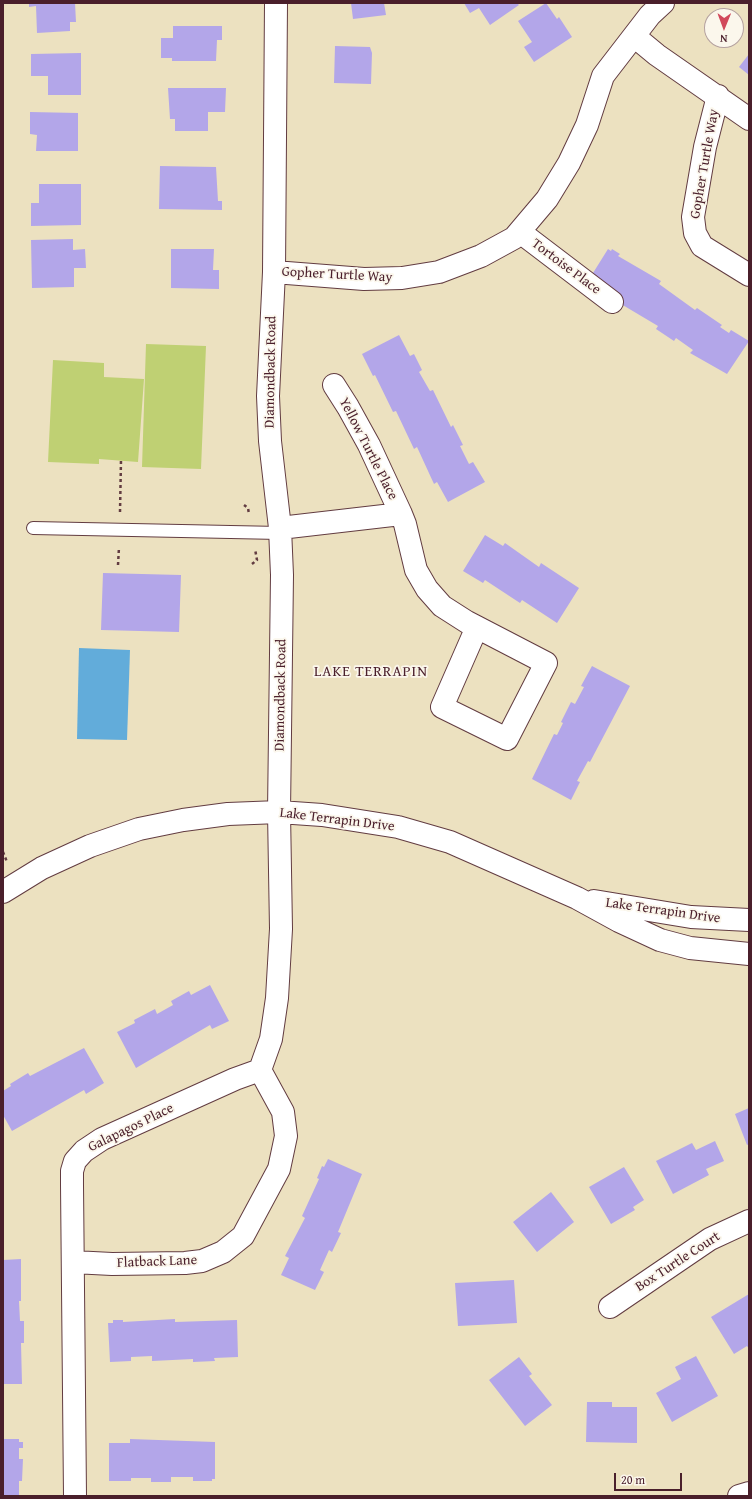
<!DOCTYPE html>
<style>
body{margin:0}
#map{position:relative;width:752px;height:1499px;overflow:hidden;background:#ece1c0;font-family:"Gentium Book Plus",serif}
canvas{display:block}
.frame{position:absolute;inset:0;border:4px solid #4a1f2b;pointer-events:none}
.north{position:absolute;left:704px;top:8px;width:40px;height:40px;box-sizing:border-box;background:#fbf7ec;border:1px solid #b4a19f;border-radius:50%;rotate:181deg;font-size:11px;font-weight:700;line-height:16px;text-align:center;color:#4a1f2b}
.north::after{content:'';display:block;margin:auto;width:14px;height:18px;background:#d1495b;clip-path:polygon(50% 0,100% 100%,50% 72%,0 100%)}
.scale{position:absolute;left:614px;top:1473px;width:68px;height:18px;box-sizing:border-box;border:2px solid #4a1f2b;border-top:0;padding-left:5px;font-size:12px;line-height:14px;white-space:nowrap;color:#4a1f2b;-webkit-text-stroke:3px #fbf7ec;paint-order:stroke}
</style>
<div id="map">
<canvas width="752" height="1499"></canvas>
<div class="frame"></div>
<div class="north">N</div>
<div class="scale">20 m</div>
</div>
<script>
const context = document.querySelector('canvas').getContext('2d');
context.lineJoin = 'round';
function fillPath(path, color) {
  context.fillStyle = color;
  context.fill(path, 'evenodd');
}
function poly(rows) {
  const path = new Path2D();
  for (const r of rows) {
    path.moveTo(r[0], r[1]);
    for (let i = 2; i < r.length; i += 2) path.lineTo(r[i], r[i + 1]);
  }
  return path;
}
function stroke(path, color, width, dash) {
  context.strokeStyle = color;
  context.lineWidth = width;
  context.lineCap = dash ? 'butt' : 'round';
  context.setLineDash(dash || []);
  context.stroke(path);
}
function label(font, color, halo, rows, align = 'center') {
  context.font = font + ' "Gentium Book Plus",serif';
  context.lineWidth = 3.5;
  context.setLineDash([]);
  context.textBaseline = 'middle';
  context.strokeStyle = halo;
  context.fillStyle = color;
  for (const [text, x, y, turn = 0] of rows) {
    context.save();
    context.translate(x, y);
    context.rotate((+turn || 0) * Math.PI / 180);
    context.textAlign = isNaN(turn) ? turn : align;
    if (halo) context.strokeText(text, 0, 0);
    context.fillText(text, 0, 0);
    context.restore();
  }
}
fillPath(poly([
 [146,344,206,346,201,469,142,467],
 [53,360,104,363,104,377,144,379,138,462,99,459,99,464,48,462]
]), '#bfd073');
fillPath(poly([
 [79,648,130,650,127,740,77,739]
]), '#62acda');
fillPath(poly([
 [29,3,75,3,76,22,70,22,70,31,37,33,36,6,29,7],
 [351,3,384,3,386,15,353,19],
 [464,3,517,3,519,5,490,25,479,8,470,13],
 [546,3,557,19,559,17,572,37,534,62,524,47,532,42,518,21],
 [173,26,222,26,222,40,217,40,216,61,172,61,172,58,161,58,161,38,173,38],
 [335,46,370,47,372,53,371,84,334,83],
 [81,53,81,95,48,95,48,76,31,76,31,54],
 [749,54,749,75,739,67],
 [168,88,226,88,225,112,208,112,208,131,175,131,175,119,170,119],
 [30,112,78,113,78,151,36,151,37,135,30,134],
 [160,166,216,167,218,201,222,201,222,210,159,209],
 [39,184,81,184,81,225,31,226,31,203,39,203],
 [73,239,73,250,85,249,86,268,74,268,74,287,32,288,31,240],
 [171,249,214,249,213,270,219,270,219,289,171,288],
 [608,249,611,251,612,249,620,254,618,256,661,281,659,284,695,310,697,308,722,325,720,327,729,333,731,330,749,341,727,374,690,353,693,350,676,338,674,341,656,329,658,326,621,304,623,301,588,281],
 [399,335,410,356,414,354,422,370,419,372,430,391,433,390,451,427,453,425,463,445,460,446,469,464,473,462,485,482,448,502,437,482,434,484,417,447,414,449,396,411,393,412,375,375,373,376,362,354],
 [485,535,503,546,505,543,539,567,541,563,579,588,557,623,522,600,520,603,485,580,483,583,463,571],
 [103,573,181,575,179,632,101,630],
 [592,666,630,686,590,762,588,761,577,781,580,782,571,800,532,779,554,734,557,735,563,723,561,722,571,702,575,704,584,687,581,686],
 [210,985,229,1021,212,1029,210,1025,136,1068,117,1032,135,1023,134,1020,155,1009,157,1014,173,1005,171,1001,189,991,191,995],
 [84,1048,104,1083,86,1094,84,1090,12,1131,3,1115,3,1091,11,1086,10,1084,28,1073,30,1076],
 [749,1108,749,1144,747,1145,735,1114],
 [715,1141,724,1161,706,1169,709,1175,673,1194,656,1161,692,1143,696,1150],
 [328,1159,362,1174,338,1232,341,1233,332,1252,329,1250,320,1270,324,1272,315,1290,281,1275,289,1258,285,1256,305,1218,302,1216,319,1179,317,1178,322,1166,324,1167],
 [624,1167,644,1200,633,1207,635,1210,611,1224,589,1187],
 [551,1192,574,1222,537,1252,513,1222],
 [21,1259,21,1301,19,1301,20,1321,24,1321,24,1343,21,1343,22,1384,3,1384,3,1260],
 [514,1280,517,1323,458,1326,455,1283],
 [749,1294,749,1349,747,1346,734,1354,711,1317],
 [175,1319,175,1322,237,1320,238,1357,214,1358,215,1361,193,1362,193,1359,152,1361,152,1356,131,1357,131,1361,110,1362,108,1323,113,1323,113,1320,123,1320,123,1322],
 [696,1356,718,1396,672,1422,656,1393,681,1379,675,1367],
 [519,1357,532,1374,529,1376,552,1405,525,1426,489,1380],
 [587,1402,612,1402,612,1407,637,1407,637,1443,586,1442],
 [3,1439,19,1439,19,1442,23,1442,23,1448,19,1448,19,1459,23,1459,22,1481,19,1481,19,1496,3,1496],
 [130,1439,215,1442,215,1479,212,1479,212,1481,193,1481,193,1477,171,1477,171,1482,151,1482,151,1478,131,1478,131,1481,109,1481,109,1443,130,1443]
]), '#b3a6e9');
const lane = poly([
 [33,528,280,533]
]);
const street = poly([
 [634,36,657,55,749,119],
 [718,96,705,147,693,217,695,233,702,246,749,275],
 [520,232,612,302],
 [274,272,364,279,402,278,439,272,481,256,514,238,547,199,569,163,587,125,603,76,650,15,663,3],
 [334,385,348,407,369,445,401,514,405,524,416,570,427,589,442,606,467,622,546,663,507,739,442,707,477,627],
 [280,528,401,514],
 [3,892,42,868,90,846,139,829,183,820,228,814,279,812,322,815,398,827,450,842,577,898,619,921,660,940,690,948,749,954],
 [594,901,691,917,749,920],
 [73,1262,112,1264,185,1263,202,1261,223,1252,243,1236,279,1169,286,1136,283,1112,260,1070],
 [610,1307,710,1239,749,1221],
 [75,1496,72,1185,72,1171,75,1161,84,1151,102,1139,235,1079,260,1070,271,1039,277,998,281,929,279,812,282,575,280,528,270,441,268,396,274,272,276,3],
 [739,1496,749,1493]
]);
stroke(lane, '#623c41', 14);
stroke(street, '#623c41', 24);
stroke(poly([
 [244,505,248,508,249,514],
 [120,512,121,460],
 [252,564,257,560,255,549],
 [118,565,119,547],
 [3,852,7,862]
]), '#623c41', 2.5, [3, 3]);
stroke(lane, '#fff', 12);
stroke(street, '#fff', 22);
label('14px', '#4a1f2b', '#fbf7ec', [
 ["Gopher Turtle Way",705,164,-80],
 ["Tortoise Place",566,267,37],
 ["Gopher Turtle Way",337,275,3],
 ["Diamondback Road",271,372,-89],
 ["Yellow Turtle Place",368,449,63],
 ["Diamondback Road",281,695,-89],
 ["Lake Terrapin Drive",337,820,7],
 ["Lake Terrapin Drive",663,911,8],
 ["Galapagos Place",131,1128,-26],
 ["Flatback Lane",157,1262,-2],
 ["Box Turtle Court",678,1262,-33]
]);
context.letterSpacing = '1px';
label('15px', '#4a1f2b', '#fbf7ec', [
 ["LAKE TERRAPIN",371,672]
]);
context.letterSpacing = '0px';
</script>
